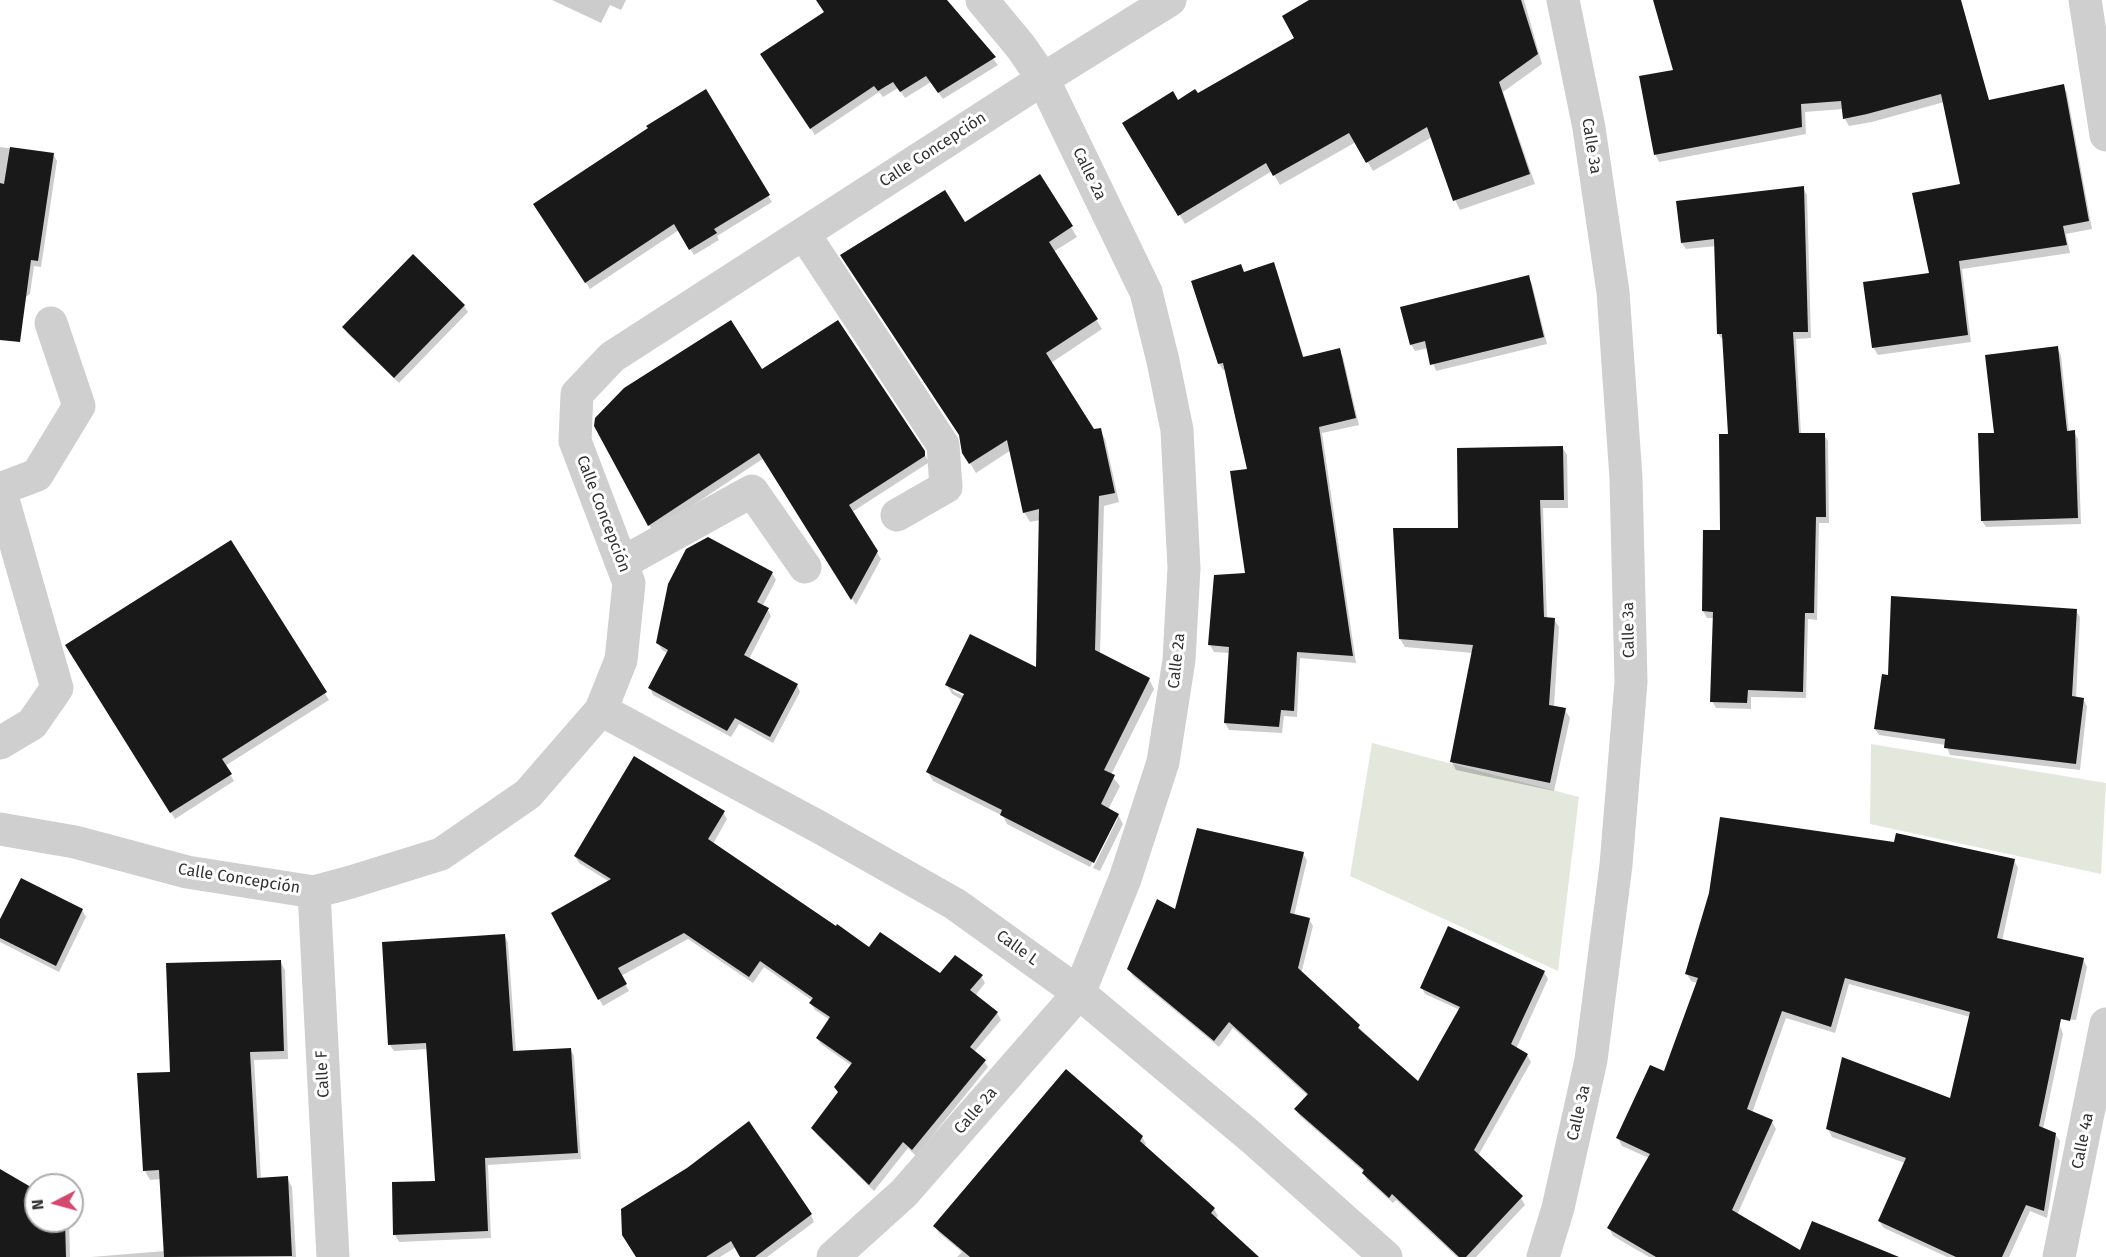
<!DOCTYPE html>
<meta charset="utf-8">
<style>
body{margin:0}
#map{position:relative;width:2106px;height:1257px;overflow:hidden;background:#fff;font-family:"Fira Sans",sans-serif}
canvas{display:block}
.north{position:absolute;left:24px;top:1173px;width:60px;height:60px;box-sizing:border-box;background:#fff;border:2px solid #adadad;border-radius:50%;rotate:264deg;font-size:16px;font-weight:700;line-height:24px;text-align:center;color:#323232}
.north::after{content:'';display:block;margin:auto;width:21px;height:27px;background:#d44870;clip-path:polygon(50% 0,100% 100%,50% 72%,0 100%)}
</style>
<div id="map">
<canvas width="2106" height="1257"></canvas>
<div class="north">N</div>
</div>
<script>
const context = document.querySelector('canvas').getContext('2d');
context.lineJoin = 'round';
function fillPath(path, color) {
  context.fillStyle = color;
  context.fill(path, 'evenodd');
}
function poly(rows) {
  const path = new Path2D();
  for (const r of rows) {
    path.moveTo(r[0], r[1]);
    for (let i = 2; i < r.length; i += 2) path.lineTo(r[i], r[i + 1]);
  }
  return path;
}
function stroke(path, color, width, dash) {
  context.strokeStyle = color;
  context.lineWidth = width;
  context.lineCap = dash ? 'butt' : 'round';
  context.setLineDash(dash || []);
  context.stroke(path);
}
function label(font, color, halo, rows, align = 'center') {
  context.font = font + ' "Fira Sans",sans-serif';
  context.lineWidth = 6;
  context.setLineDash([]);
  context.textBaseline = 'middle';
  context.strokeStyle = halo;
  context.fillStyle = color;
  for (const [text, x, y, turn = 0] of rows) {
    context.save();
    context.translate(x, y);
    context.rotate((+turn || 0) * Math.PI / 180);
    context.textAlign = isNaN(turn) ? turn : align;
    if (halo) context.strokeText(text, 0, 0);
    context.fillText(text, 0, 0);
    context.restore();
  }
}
fillPath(poly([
 [1372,743,1579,797,1558,971,1350,876],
 [1871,744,2106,783,2101,874,1870,824]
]), '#e4e8dc');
fillPath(poly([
 [552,0,626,0,621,10,610,5,601,23],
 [833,0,945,0,998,65,943,99,931,82,905,98,898,88,883,97,879,92,815,135,766,61,826,13],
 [1312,0,1524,0,1542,64,1503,92,1535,184,1460,210,1455,200,1432,137,1373,171,1356,142,1280,185,1272,171,1185,224,1124,123,1197,95,1296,38],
 [1655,0,1924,0,1965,18,1968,24,1966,24,1990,107,2063,86,2067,93,2092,229,2066,234,2070,253,1962,269,1971,342,1878,355,1873,347,1930,274,1962,185,1944,102,1872,122,1849,126,1845,119,1843,109,1805,112,1806,134,1659,162,1655,154,1675,71],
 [706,91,772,202,717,236,719,240,694,255,679,230,590,289,539,211,650,129],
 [0,147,53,154,57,161,41,267,34,266,30,294,20,301,0,298],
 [1039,176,1077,237,1053,252,1102,329,1051,363,1093,431,1100,430,1105,439,1119,502,1104,506,1100,654,1149,679,1154,689,1111,775,1120,786,1108,810,1118,815,1123,824,1100,871,1093,868,1118,818,1115,818,1090,867,1007,824,1003,816,933,781,927,771,963,700,952,694,947,685,1037,670,1040,520,1030,522,1024,512,1011,450,976,473,964,453,965,224],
 [953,687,971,697,970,699,953,691],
 [1803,188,1807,195,1811,338,1796,339,1801,435,1824,435,1828,441,1829,523,1819,523,1817,620,1808,619,1806,698,1751,697,1751,709,1716,708,1712,701,1715,618,1707,618,1703,611,1722,532,1729,435,1724,341,1718,334,1716,246,1686,249,1682,243],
 [1273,264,1277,271,1304,358,1339,350,1343,357,1359,425,1322,433,1356,663,1300,658,1297,717,1284,716,1282,733,1229,730,1225,723,1230,653,1214,652,1210,645,1247,574,1249,470,1226,370,1223,370,1219,364,1193,282,1244,273],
 [1528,277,1532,284,1547,344,1436,371,1428,348,1415,351,1411,344],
 [464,306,468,312,399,383,348,334,344,328],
 [2057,348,2061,355,2069,432,2074,432,2078,439,2081,524,1986,527,1982,521,1995,434],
 [762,371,923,452,928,460,928,463,852,512,881,559,856,605,764,458,653,532,596,425],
 [1562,447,1567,455,1568,508,1543,508,1547,618,1554,619,1559,627,1554,707,1565,710,1570,718,1554,791,1456,770,1451,761,1473,653,1405,647,1400,639,1459,530],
 [231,542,329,700,225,766,234,781,175,819,67,645],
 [772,573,776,580,762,607,768,610,771,616,749,659,797,685,800,692,773,743,739,724,731,737,653,695,650,688,668,653,662,650,658,643],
 [2076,611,2080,617,2076,698,2083,699,2087,706,2080,770,1950,755,1946,745,1879,735,1875,729,1889,676],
 [723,812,727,819,713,844,870,949,940,975,981,976,985,983,975,996,997,1013,1001,1020,974,1052,984,1061,988,1067,916,1156,908,1148,874,1191,817,1135,813,1128,839,1093,852,1066,821,1044,817,1038,830,1020,815,1010,811,1003,813,1001,764,967,753,983,688,939,621,976,629,991,603,1006,553,913,610,882,579,863,575,856],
 [1303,854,1307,860,1294,916,1309,919,1313,926,1301,974,1419,1083,1460,1010,1425,994,1422,988,1544,972,1548,979,1516,1049,1527,1055,1531,1062,1478,1156,1521,1198,1525,1205,1476,1257,1457,1257,1396,1200,1393,1203,1367,1180,1364,1172,1300,1116,1296,1109,1308,1096,1233,1028,1219,1047,1133,976,1129,969,1176,911],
 [2014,860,2018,868,2002,941,2083,959,2087,967,2076,1020,2057,1018,2063,1034,2043,1129,2055,1134,2060,1141,2047,1218,2030,1211,2009,1257,1947,1257,1884,1228,1879,1221,1905,1163,1832,1137,1828,1129,1951,1100,1970,1017,1849,984,1835,1033,1786,1018,1752,1113,1772,1122,1776,1129,1737,1215,1801,1252,1865,1257,1649,1257,1613,1236,1609,1228,1649,1158,1622,1146,1618,1138,1665,1073,1697,983,1691,981,1687,974],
 [82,910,86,917,59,972,0,942,0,922],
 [505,936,508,943,516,1052,571,1050,574,1056,581,1159,488,1165,491,1238,399,1242,395,1235,436,1182,428,1049,394,1051,390,1045],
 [280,961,285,970,288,1059,254,1060,261,1179,287,1178,292,1187,296,1257,91,1257,165,1251,161,1179,150,1180,145,1171,171,1073],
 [1142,1137,1146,1144,1144,1146,1214,1209,1218,1216,1215,1219,1257,1257,957,1257,962,1252,939,1233,935,1226],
 [0,1170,28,1187,36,1187,36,1221,69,1221,70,1257,0,1257],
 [811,1215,814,1222,767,1257,742,1257,736,1247,720,1257,637,1257]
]), '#0003');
fillPath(poly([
 [816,0,947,0,996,57,938,93,926,76,900,92,893,82,878,91,874,86,810,129,760,54,824,12],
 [1309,0,1521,0,1538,54,1499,82,1530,174,1453,201,1427,127,1366,163,1349,133,1273,176,1266,163,1178,216,1122,123,1173,91,1178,100,1195,89,1198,93,1294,38,1282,16],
 [1653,0,1961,0,1989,100,2064,84,2089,221,2063,226,2067,245,1959,261,1968,335,1872,348,1863,282,1929,273,1912,193,1960,184,1941,94,1867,114,1843,119,1841,101,1801,104,1802,127,1654,155,1639,76,1673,70],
 [706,89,770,195,714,229,717,233,689,250,674,224,585,283,533,204,648,128,646,126],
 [10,147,54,153,38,261,31,260,20,342,0,340,0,183,4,184],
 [1040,174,1073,226,1049,242,1098,319,1046,353,1094,429,1101,428,1115,493,1099,496,1095,650,1150,678,1104,770,1115,775,1101,804,1119,814,1094,863,1000,815,1002,810,926,772,964,694,945,685,970,634,1036,667,1039,509,1023,513,1007,440,969,464,962,453,959,435,840,255,945,190,965,222],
 [1804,186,1808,332,1793,332,1799,433,1825,433,1826,517,1816,517,1814,613,1805,613,1803,692,1748,690,1747,703,1710,702,1713,612,1702,611,1703,530,1720,530,1719,434,1728,434,1722,334,1717,334,1714,239,1681,243,1676,201],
 [413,254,465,305,394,378,342,327],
 [1274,262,1303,357,1340,348,1356,418,1319,427,1353,656,1297,652,1294,711,1281,710,1279,727,1224,723,1229,647,1208,645,1214,575,1245,573,1230,471,1247,469,1223,363,1218,364,1191,281,1241,264,1244,272],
 [1529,275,1544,337,1430,365,1425,341,1410,345,1400,307],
 [731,320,762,369,838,320,925,451,925,456,849,505,878,551,851,600,759,453,648,526,594,426,595,418,624,388],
 [2058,346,2067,431,2075,430,2078,518,1981,521,1978,433,1994,433,1985,355],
 [1563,446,1564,500,1540,500,1544,617,1555,618,1549,705,1566,708,1550,783,1450,762,1473,645,1399,639,1393,528,1458,528,1457,448],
 [708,537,773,572,757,602,769,608,744,655,798,684,770,737,735,718,727,731,648,688,668,650,656,643,668,584,686,549],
 [231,540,327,692,222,759,232,774,170,813,65,645],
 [1891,596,2077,609,2072,696,2084,698,2076,764,1944,748,1945,739,1874,729,1882,674,1888,675],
 [634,756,725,811,708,839,836,926,837,924,869,947,880,932,940,973,955,955,983,975,970,990,998,1012,970,1047,986,1060,912,1150,903,1142,869,1185,811,1128,838,1092,834,1087,852,1063,816,1038,830,1017,809,1003,813,998,760,961,749,977,684,933,618,968,627,984,598,1000,551,913,611,879,574,856],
 [1720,817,1894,842,1896,833,2015,859,1997,938,2084,958,2070,1021,2061,1019,2039,1126,2056,1133,2044,1211,2026,1205,2002,1257,1956,1257,1878,1221,1906,1158,1826,1129,1842,1057,1950,1098,1970,1012,1845,978,1831,1027,1782,1011,1747,1109,1773,1120,1732,1210,1800,1250,1812,1221,1899,1257,1656,1257,1607,1228,1650,1154,1616,1138,1650,1065,1664,1071,1698,978,1685,974,1709,893],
 [1197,828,1304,852,1290,913,1310,918,1298,968,1360,1025,1358,1028,1418,1081,1460,1007,1420,988,1448,926,1545,971,1511,1044,1528,1054,1474,1150,1523,1196,1466,1257,1459,1257,1392,1194,1389,1198,1362,1173,1364,1170,1294,1109,1308,1094,1229,1022,1214,1041,1127,969,1157,899,1175,909],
 [21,878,83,909,56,966,0,938,0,919],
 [505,934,513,1051,571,1048,578,1153,485,1158,488,1231,393,1235,392,1182,435,1181,426,1043,388,1045,382,942],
 [281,960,284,1051,250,1052,257,1178,288,1176,292,1256,164,1257,159,1170,143,1171,137,1073,170,1072,166,963],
 [1066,1069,1143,1136,1140,1141,1215,1208,1211,1213,1259,1257,970,1257,933,1226],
 [749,1121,812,1214,755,1257,740,1257,731,1241,706,1257,636,1257,622,1235,621,1209,687,1168],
 [0,1169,36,1190,36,1221,65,1221,66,1257,0,1257]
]), '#191919');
stroke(poly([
 [2085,0,2106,135],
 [804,234,943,445,946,487,897,515],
 [622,563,752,491,805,567],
 [601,710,819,827,955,904,1079,993,1251,1137,1386,1257],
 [0,743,32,724,57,688,0,489,37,475,79,406,51,323],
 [0,829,75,842,187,872,314,892,351,882,441,854,528,794,601,710,621,660,629,583,575,441,577,394,612,357,1043,79,1170,0],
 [314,892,333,1257],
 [833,1257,904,1193,1079,993,1125,879,1163,762,1179,660,1184,568,1177,430,1163,361,1146,292,1043,79,1021,47,982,0],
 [1543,1257,1558,1208,1591,1060,1616,865,1631,682,1626,478,1613,292,1589,128,1563,0],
 [2059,1257,2106,1024]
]), '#cfcfcf', 33);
label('16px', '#323232', '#fff', [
 ["Calle 3a",1591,146,81],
 ["Calle Concepción",933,150,-33],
 ["Calle 2a",1089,174,64],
 ["Calle Concepción",603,514,69],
 ["Calle 3a",1629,630,-91],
 ["Calle 2a",1177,661,-84],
 ["Calle Concepción",239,879,9],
 ["Calle L",1017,948,36],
 ["Calle F",323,1074,-93],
 ["Calle 2a",976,1111,-49],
 ["Calle 3a",1579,1113,-77],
 ["Calle 4a",2083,1141,-79]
]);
</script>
